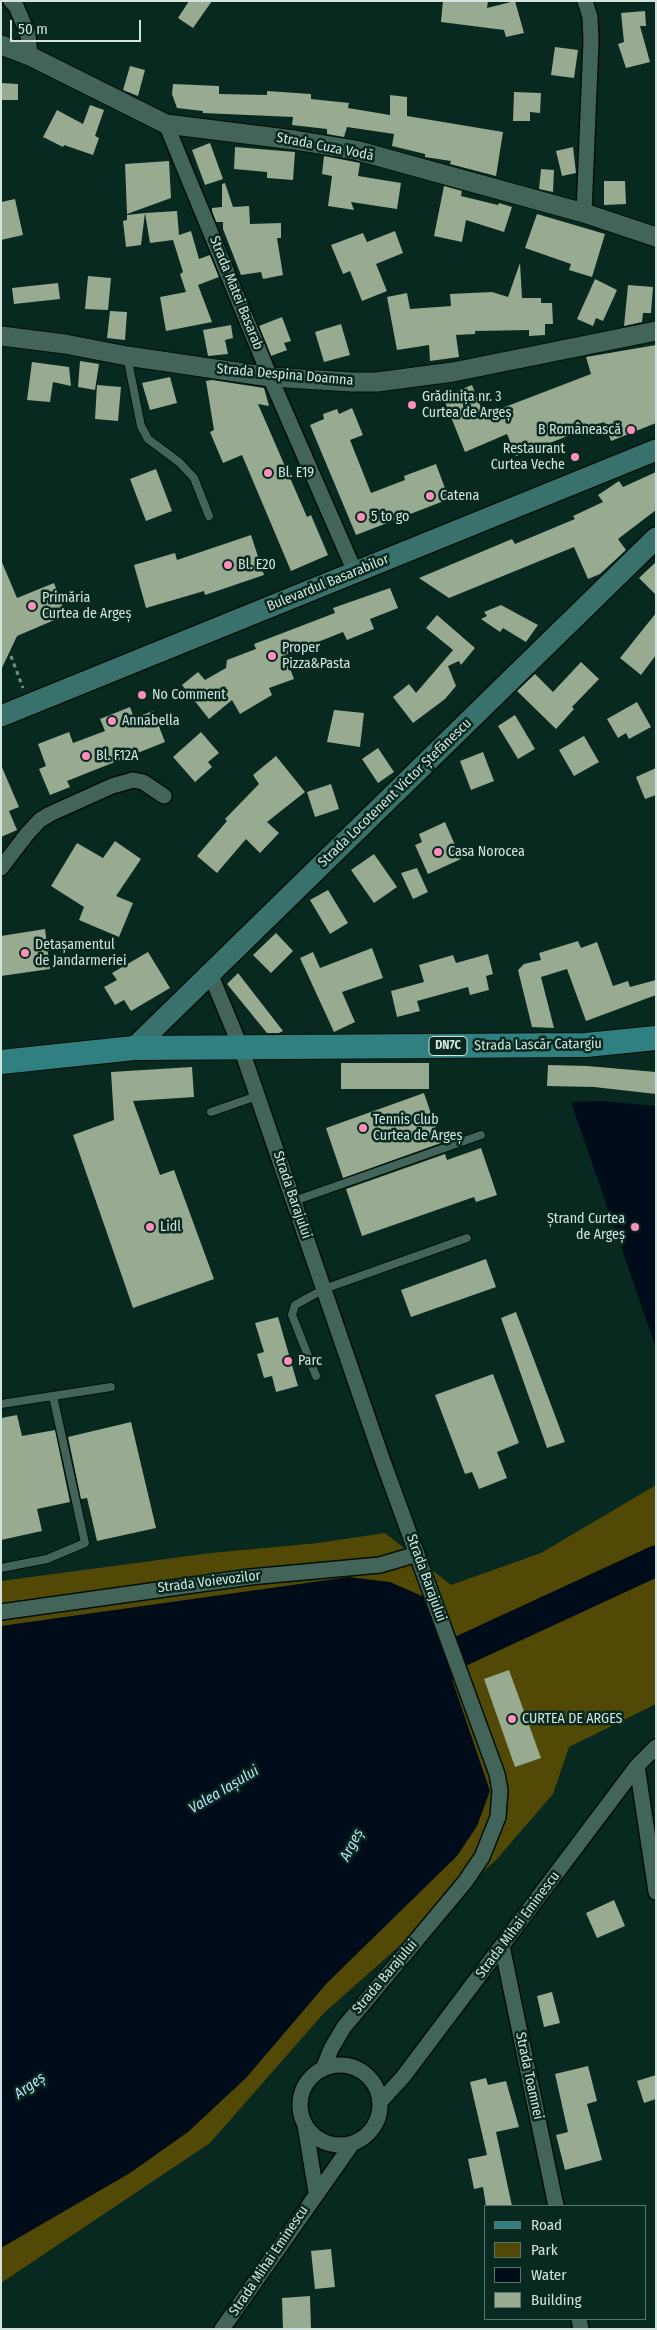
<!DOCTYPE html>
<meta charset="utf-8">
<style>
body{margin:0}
#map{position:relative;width:657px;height:2330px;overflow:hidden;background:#07291f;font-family:"Fira Sans Condensed",sans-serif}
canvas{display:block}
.frame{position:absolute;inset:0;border:2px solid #d2e4dd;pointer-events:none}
.legend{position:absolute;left:484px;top:2205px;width:162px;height:115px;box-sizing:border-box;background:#07291f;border:1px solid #58746b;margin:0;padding:6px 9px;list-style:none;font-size:15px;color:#d2e4dd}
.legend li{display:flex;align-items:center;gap:10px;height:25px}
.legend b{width:25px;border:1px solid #58746b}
.scale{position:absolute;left:10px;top:20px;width:131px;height:22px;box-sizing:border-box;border:2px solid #d2e4dd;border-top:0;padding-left:6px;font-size:15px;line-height:18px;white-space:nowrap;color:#d2e4dd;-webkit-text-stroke:4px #07291f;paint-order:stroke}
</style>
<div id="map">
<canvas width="657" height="2330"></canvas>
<div class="frame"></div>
<ul class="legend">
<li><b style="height:6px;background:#308081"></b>Road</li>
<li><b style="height:14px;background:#534906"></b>Park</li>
<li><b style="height:14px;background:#000c19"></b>Water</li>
<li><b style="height:14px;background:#98aa8f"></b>Building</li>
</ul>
<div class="scale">50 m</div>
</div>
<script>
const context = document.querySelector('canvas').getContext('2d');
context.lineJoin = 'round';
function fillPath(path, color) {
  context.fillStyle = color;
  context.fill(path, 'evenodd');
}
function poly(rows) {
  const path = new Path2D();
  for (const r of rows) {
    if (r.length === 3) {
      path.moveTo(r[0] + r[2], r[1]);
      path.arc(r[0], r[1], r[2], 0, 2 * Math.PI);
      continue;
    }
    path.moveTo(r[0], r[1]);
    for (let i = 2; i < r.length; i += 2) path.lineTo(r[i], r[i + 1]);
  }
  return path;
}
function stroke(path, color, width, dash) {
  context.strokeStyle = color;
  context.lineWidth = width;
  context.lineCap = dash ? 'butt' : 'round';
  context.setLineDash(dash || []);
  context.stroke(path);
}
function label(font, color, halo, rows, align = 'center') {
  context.font = font + ' "Fira Sans Condensed",sans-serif';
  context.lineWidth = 5;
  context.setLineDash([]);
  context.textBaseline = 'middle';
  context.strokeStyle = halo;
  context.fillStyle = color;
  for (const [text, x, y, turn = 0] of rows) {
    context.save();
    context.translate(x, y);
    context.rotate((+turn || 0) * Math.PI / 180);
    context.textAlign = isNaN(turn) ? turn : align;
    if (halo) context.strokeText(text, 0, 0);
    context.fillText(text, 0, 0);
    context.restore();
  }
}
fillPath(poly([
 [656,1485,656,1704,569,1747,553,1794,496,1860,324,2013,210,2143,1,2283,1,1581,211,1553,318,1543,385,1533,451,1585,541,1553]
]), '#534906');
fillPath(poly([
 [601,1101,656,1106,656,1348,571,1102],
 [349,1577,390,1582,424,1597,490,1791,477,1826,457,1856,327,1983,246,2078,188,2132,130,2173,1,2248,1,1626]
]), '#000c19');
stroke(poly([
 [434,1681,446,1658,656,1561]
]), '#000c19', 31);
fillPath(poly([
 [189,1,212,1,193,28,178,18],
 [443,1,488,1,487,8,515,1,524,33,506,37,504,30,441,22],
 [645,11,646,26,640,26,650,62,626,68,618,44,624,42,621,13],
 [555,47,578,50,574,78,551,75],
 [130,66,145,70,138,96,123,90],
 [1,83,18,84,18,100,1,100],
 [173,84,219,86,219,94,267,95,267,91,311,94,311,99,349,103,348,108,390,115,390,95,407,97,407,116,503,132,496,176,450,164,451,161,425,157,425,154,392,146,394,134,347,127,344,137,327,134,327,129,292,125,293,117,203,113,203,111,177,108,172,94],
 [514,92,541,93,540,113,530,112,530,121,513,121],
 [90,105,104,110,95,136,99,138,93,155,64,145,63,147,43,137,57,110,83,124],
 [210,143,223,179,205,185,192,150],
 [235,147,295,152,293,180,267,178,267,172,234,169],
 [573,147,576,173,562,176,556,151],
 [324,156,360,163,358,176,401,183,397,209,351,202,354,210,328,206,332,176,322,174],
 [169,161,171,198,127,214,125,164],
 [541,169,554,170,553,192,539,189],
 [604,181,625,181,626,204,604,205],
 [225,183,233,207,249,206,250,224,281,223,281,238,277,238,283,275,263,279,261,272,241,275,223,229,223,222,216,222,212,211,212,208,222,207,222,184],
 [444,186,462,191,461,196,498,205,499,203,512,207,504,232,466,220,462,242,434,236],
 [15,199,23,235,1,240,1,202],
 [177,211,179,235,191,231,199,259,210,255,219,277,198,285,212,322,166,331,160,297,186,292,180,274,183,272,173,240,150,243,145,213],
 [145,213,141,245,126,247,123,221,127,220,127,215],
 [537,214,605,234,592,277,569,270,571,264,525,248],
 [395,231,403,253,376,264,387,291,362,301,350,271,343,274,331,245,363,233,367,242],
 [520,263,522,298,541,298,541,303,552,303,553,324,545,324,545,335,529,336,529,330,475,331,475,334,456,335,459,357,430,361,429,345,397,350,387,297,407,293,410,309,451,306,450,294,492,292,508,297],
 [88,276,111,278,108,310,85,309],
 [595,279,617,290,603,321,596,318,593,326,577,319],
 [58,283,60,299,14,304,12,288],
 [628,285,653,287,651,313,643,313,642,322,624,326],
 [110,311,127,312,125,340,107,338],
 [282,317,291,341,284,343,287,350,271,356,259,326],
 [341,324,350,355,324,362,315,332],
 [231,325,233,338,225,340,228,354,208,356,203,330],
 [656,345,656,423,611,441,604,422,516,456,507,434,465,452,443,397,472,385,484,415,591,374,586,357],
 [80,361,99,364,95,390,78,387],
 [32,362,69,367,71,386,53,382,50,402,27,400],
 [170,377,177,403,150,410,142,383],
 [212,380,264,388,269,406,258,404,307,517,311,515,328,555,291,571,242,455,223,463,210,432,214,430,206,381],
 [97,385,121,387,118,421,95,419],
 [352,408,363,435,350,440,371,493,405,480,404,476,436,464,449,499,356,535,310,425,324,419,323,414,337,409,339,414],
 [156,469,172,511,146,521,130,479],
 [656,472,656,510,618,539,626,550,600,574,588,579,574,547,449,598,419,578,512,539,515,544,575,519,573,516,603,502,598,495,619,481,623,487],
 [251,535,264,575,205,595,204,591,146,608,134,565,175,553,177,560],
 [1,560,17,598,54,583,66,615,17,636,1,670],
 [656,562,656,595,639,578],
 [390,588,398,608,370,619,374,629,347,640,343,632,285,655,294,679,269,688,272,695,240,714,232,700,209,719,182,685,198,672,205,680,226,668,227,660,256,649,254,644,335,613,333,608],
 [501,605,538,625,526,642,503,628,500,632,481,619,487,616,484,612],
 [656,613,656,655,641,675,620,658],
 [437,615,475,648,461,665,459,661,448,666,456,686,445,699,413,723,393,697,409,684,416,693,453,650,426,628],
 [581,662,599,679,572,707,574,709,556,729,517,691,535,674,553,692],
 [637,702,651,727,629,739,626,733,618,738,607,719],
 [130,707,134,718,153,711,165,742,67,781,70,787,50,795,39,769,46,766,38,744,69,732,73,743,105,731,100,719],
 [334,710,364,713,360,747,327,742],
 [515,715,535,749,518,759,498,726],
 [201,732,219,753,208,762,212,767,195,782,173,757],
 [584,736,599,762,574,776,559,750],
 [378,748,394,772,378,783,362,759],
 [483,752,494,781,471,790,460,761],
 [276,756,305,792,267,822,279,833,260,853,246,839,217,873,197,856,227,821,225,819,259,784,253,775],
 [1,765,19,807,9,811,17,830,1,837],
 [656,768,656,795,645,799,636,777],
 [331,784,339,809,315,817,307,792],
 [445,822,461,859,428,874,415,845,422,842,419,834],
 [115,841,141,859,116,896,133,903,119,937,79,920,84,907,51,886,77,843,103,858],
 [374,854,397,887,374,903,351,870],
 [417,868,428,892,413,899,401,873],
 [328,890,348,923,330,934,310,900],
 [45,929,50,969,1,976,1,936],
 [276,933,293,951,271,973,253,955],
 [578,941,581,948,597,942,613,986,628,981,630,987,656,980,656,995,586,1021,567,969,541,977,554,1028,532,1027,518,970,524,964,541,960,539,953],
 [372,948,383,978,342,992,355,1022,334,1032,300,958,313,952,320,968],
 [148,952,170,988,131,1011,124,1000,115,1005,104,987,117,980,112,973],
 [488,954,493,974,486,976,489,990,470,995,468,987,417,1001,420,1011,397,1017,391,991,424,982,419,965,453,955,456,963],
 [238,973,283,1031,279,1033,267,1033,227,984],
 [341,1063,429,1063,429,1089,341,1089],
 [548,1065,587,1066,656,1072,656,1094,594,1087,547,1086],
 [192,1067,194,1097,133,1101,160,1175,174,1170,214,1279,133,1308,73,1135,114,1120,111,1072],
 [424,1093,441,1143,343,1178,326,1128],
 [481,1148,497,1195,476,1202,474,1197,362,1236,346,1189,445,1154,447,1160],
 [486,1259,496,1287,411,1317,401,1290],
 [516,1312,565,1442,547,1448,501,1318],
 [278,1317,298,1386,276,1392,272,1376,264,1378,257,1354,264,1352,255,1323],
 [493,1374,519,1443,497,1452,507,1478,479,1489,472,1472,465,1474,435,1395],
 [17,1415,22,1436,55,1430,70,1502,37,1509,42,1531,1,1540,1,1418],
 [131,1422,156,1528,97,1541,87,1498,81,1499,68,1437],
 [509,1670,541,1758,515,1767,484,1679],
 [614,1900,625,1926,597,1938,586,1913],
 [552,1992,560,2023,544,2027,537,1996],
 [588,2066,597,2101,587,2104,602,2160,565,2170,556,2135,568,2132,555,2074],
 [656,2075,656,2099,644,2103,637,2081],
 [486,2078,488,2085,506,2081,519,2127,496,2132,512,2206,486,2206,483,2187,474,2189,468,2159,487,2155,470,2082],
 [331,2249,335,2287,315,2289,311,2251],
 [310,2296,311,2329,283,2329,282,2298]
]), '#98aa8f');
const service = poly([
 [127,356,141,426,148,439,179,462,194,478,209,516],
 [211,1112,257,1096],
 [294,1201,481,1135],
 [316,1376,292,1315,295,1305,324,1289,467,1238],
 [1,1404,111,1387],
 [1,1568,47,1559,85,1543,53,1396]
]);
const minor = poly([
 [11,1,16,6,28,34,30,56],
 [166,124,270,377,355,572],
 [584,213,591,41,590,17,585,1],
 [1,868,27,834,40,820,50,814,112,786,133,780,143,782,164,796],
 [210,973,241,1048,381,1456,497,1774,500,1790,498,1817,482,1857,465,1882,344,2027,331,2049,323,2069],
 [1,1612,250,1577,380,1565,417,1554],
 [637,1766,656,1892],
 [502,1946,556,2206],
 [340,2105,40],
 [380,2102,403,2077,637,1766,656,1747],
 [305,2125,316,2192],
 [579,2319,581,2329],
 [222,2329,352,2144]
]);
const tertiary = poly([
 [1,45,30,56,166,124,294,140,355,150,584,213,656,237],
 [1,336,65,344,127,356,270,377,351,382,377,382,453,372,656,331]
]);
const secondary = poly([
 [1,716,656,450],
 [134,1048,656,538]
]);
const primary = poly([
 [1,1062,134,1048,586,1045,656,1038]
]);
stroke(service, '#001009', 10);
stroke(minor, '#001009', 18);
stroke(tertiary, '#001009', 21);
stroke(secondary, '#001009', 24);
stroke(primary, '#001009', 26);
stroke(poly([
 [11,656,23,688]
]), '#769087', 3, [4, 4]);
stroke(service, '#436458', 8);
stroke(minor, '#436458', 15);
stroke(tertiary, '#436458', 19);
stroke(secondary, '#39726d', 21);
stroke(primary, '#308081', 24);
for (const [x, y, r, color] of [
 [412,405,5,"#fe8ebc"],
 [631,430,5,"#fe8ebc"],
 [575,457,5,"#fe8ebc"],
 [268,473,5,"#fe8ebc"],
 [430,496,5,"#fe8ebc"],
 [361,517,5,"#fe8ebc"],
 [228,565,5,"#fe8ebc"],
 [32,606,5,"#fe8ebc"],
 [272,656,5,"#fe8ebc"],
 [142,695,5,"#fe8ebc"],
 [112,721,5,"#fe8ebc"],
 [86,756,5,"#fe8ebc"],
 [438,852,5,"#fe8ebc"],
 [25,953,5,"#fe8ebc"],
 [363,1128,5,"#fe8ebc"],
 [150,1227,5,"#fe8ebc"],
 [635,1227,5,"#fe8ebc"],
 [288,1361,5,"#fe8ebc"],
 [512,1719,5,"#fe8ebc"]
]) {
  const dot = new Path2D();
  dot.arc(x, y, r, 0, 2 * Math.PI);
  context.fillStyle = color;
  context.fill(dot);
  stroke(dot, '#07291f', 2);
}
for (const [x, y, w] of [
 [448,1046,38]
]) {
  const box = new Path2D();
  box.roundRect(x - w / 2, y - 9.5, w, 19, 4);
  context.fillStyle = '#07291f';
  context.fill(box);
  stroke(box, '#d2e4dd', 1);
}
label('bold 12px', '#d2e4dd', null, [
 ["DN7C",448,1046]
]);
label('14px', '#d2e4dd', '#07291f', [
 ["Strada Cuza Vodă",325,147,11],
 ["Strada Matei Basarab",236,293,68],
 ["Strada Despina Doamna",285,375,5],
 ["Bulevardul Basarabilor",328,583,-22],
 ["Strada Locotenent Victor Ștefănescu",395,793,-44],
 ["Strada Lascăr Catargiu",538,1045,-1],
 ["Strada Barajului",292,1195,71],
 ["Strada Barajului",426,1578,70],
 ["Strada Voievozilor",209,1582,-7],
 ["Strada Mihai Eminescu",518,1925,-53],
 ["Strada Barajului",385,1977,-50],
 ["Strada Toamnei",529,2076,78],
 ["Strada Mihai Eminescu",269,2261,-56]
]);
label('14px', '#d2e4dd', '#07291f', [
 ["Grădinița nr. 3",422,397],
 ["Curtea de Argeș",422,413],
 ["B Românească",621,430,"right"],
 ["Restaurant",565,449,"right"],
 ["Curtea Veche",565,465,"right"],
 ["Bl. E19",278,473],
 ["Catena",440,496],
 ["5 to go",371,517],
 ["Bl. E20",238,565],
 ["Primăria",42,598],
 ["Curtea de Argeș",42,614],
 ["Proper",282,648],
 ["Pizza&Pasta",282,664],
 ["No Comment",152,695],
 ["Annabella",122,721],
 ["Bl. F12A",96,756],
 ["Casa Norocea",448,852],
 ["Detașamentul",35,945],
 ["de Jandarmeriei",35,961],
 ["Tennis Club",373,1120],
 ["Curtea de Argeș",373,1136],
 ["Ștrand Curtea",625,1219,"right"],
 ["de Argeș",625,1235,"right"],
 ["Lidl",160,1227],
 ["Parc",298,1361],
 ["CURTEA DE ARGES",522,1719]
], 'left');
label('italic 15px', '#bcdff7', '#07291f', [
 ["Valea Iașului",224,1790,-31],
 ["Argeș",352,1845,-63],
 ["Argeș",30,2086,-35]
]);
</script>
